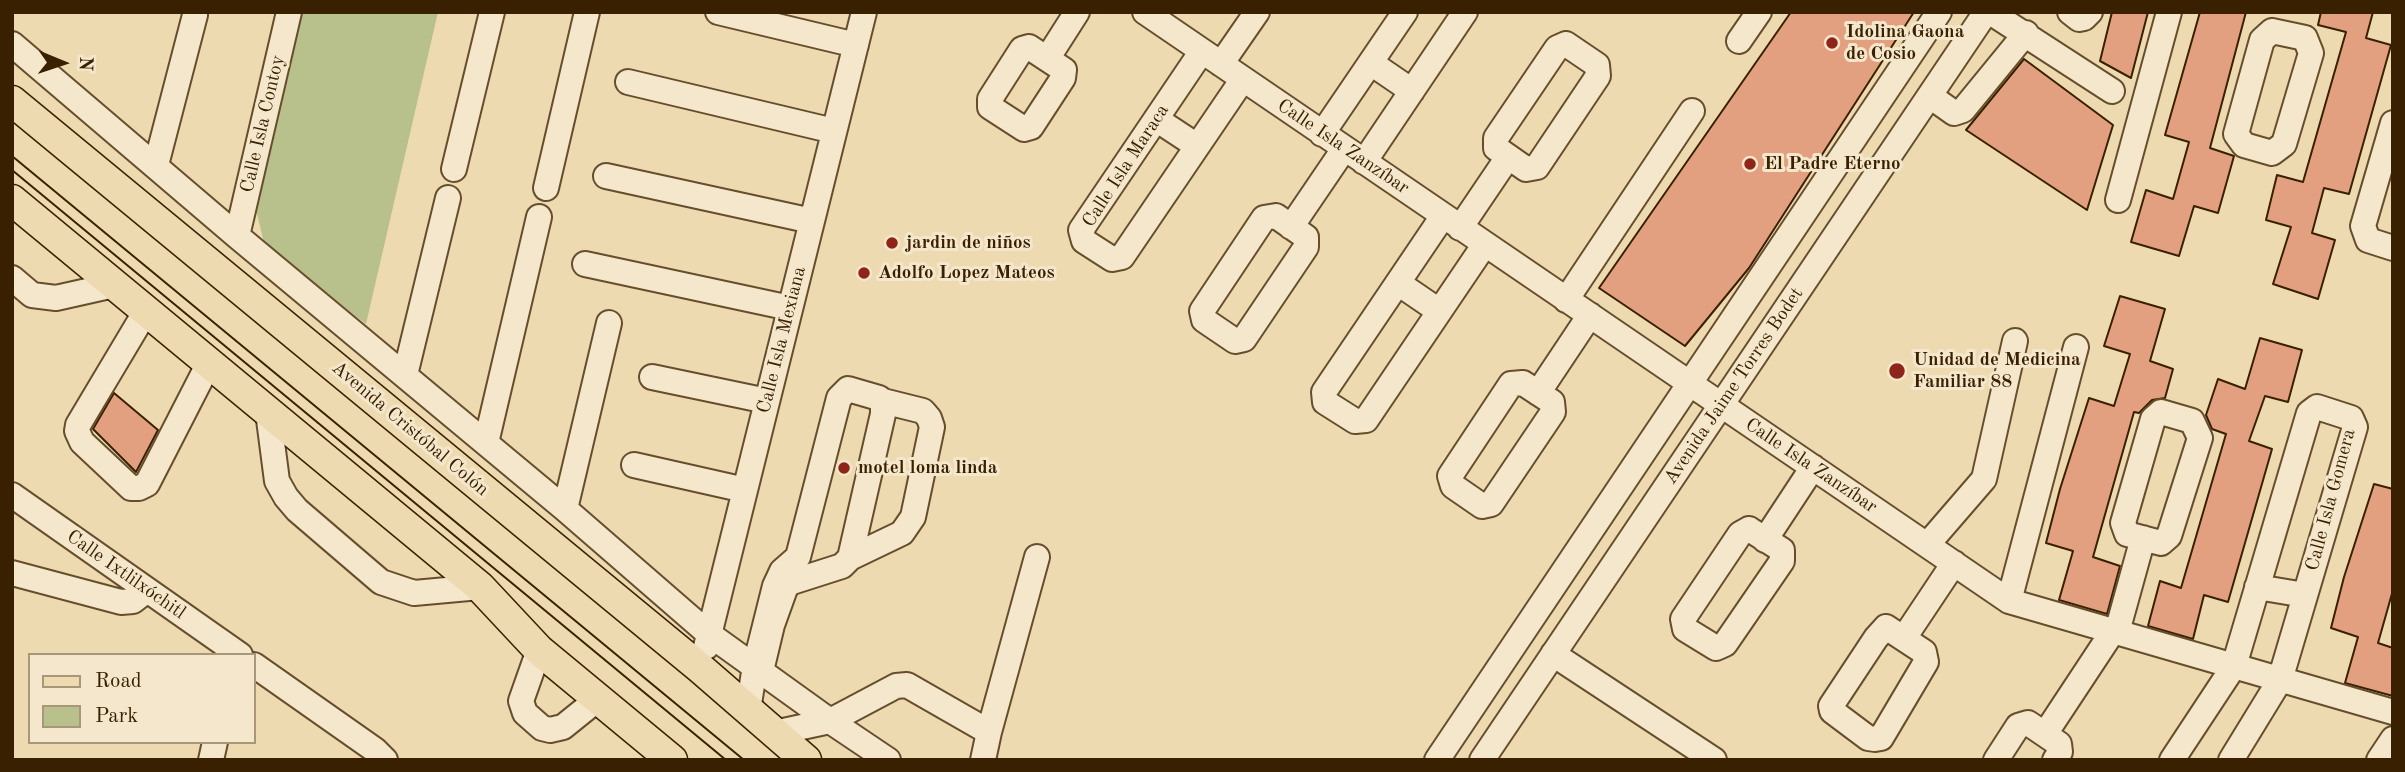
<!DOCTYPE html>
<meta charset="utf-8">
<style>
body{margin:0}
#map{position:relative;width:2405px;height:772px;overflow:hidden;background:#eedab0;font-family:"Old Standard TT",serif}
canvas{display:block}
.frame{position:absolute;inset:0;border:14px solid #392000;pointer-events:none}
.legend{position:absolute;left:28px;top:653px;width:228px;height:91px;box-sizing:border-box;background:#f4e7cc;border:2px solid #a9977a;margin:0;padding:9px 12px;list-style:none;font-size:21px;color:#392000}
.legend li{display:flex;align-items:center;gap:14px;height:35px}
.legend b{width:35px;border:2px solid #a9977a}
.north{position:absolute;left:28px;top:28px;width:70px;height:70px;-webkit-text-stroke:5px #f4e7cc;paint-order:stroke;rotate:92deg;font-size:19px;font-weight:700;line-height:28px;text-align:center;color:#392000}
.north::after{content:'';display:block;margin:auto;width:24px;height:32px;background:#392000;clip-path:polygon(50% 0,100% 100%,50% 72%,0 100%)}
</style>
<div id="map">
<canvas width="2405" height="772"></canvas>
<div class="frame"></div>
<ul class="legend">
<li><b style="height:9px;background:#eedab0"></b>Road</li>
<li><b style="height:19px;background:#b8c08c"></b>Park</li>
</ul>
<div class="north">N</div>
</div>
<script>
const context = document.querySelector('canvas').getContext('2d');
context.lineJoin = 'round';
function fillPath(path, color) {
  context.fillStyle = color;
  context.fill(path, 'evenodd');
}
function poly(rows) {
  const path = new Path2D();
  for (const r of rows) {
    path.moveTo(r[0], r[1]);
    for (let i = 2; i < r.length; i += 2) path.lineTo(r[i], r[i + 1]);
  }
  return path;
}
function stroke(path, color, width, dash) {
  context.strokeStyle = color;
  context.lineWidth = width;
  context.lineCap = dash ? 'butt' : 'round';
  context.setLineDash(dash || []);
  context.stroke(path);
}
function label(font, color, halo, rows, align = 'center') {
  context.font = font + ' "Old Standard TT",serif';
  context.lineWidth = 6;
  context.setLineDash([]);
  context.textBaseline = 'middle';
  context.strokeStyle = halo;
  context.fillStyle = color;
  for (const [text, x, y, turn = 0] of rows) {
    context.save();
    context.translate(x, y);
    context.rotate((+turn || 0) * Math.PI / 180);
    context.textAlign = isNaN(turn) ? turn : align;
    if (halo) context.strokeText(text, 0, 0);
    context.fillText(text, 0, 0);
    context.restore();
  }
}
fillPath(poly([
 [298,12,438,12,366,324,265,247,254,201]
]), '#b8c08c');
const building = poly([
 [1791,12,1914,12,1749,268,1685,346,1599,288,1791,12],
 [2112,12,2148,12,2131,78,2100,61,2112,12],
 [2200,12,2246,12,2210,148,2234,156,2218,213,2194,206,2179,256,2131,242,2146,190,2173,199,2189,142,2165,135,2200,12],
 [2321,12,2373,12,2366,38,2391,45,2349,194,2324,188,2312,233,2335,240,2318,299,2273,284,2291,227,2266,220,2277,175,2303,182,2346,32,2318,25,2321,12],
 [2024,59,2113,125,2087,210,1966,130,2024,59],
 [2120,296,2165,309,2150,361,2173,369,2165,398,2152,400,2139,413,2134,412,2093,557,2120,566,2107,614,2059,600,2073,551,2046,543,2060,489,2089,398,2114,406,2130,354,2104,346,2120,296],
 [2260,338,2302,350,2288,402,2265,396,2249,441,2272,449,2228,602,2204,595,2193,639,2148,626,2160,581,2181,588,2226,434,2212,429,2206,415,2218,379,2245,389,2260,338],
 [114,393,158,430,136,472,93,429,114,393],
 [2374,484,2393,489,2393,590,2378,643,2393,648,2393,696,2345,683,2358,637,2331,628,2344,577,2374,484]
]);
fillPath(building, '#e3a081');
stroke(building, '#392000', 2);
const minor = poly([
 [718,12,856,45],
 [1145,12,2009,601,2393,712],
 [1990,12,2112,91],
 [2070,12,2079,19,2084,18,2090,12],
 [2272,31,2305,38,2311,53,2284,144,2272,153,2244,145,2236,134,2262,40,2272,31],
 [1739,41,1759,12],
 [12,44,237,236,565,509,709,634,830,721,888,760],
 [1566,44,1597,65,1598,76,1537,167,1526,169,1496,148,1496,138,1557,48,1566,44],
 [1029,47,1064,70,1063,78,1031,127,1024,129,990,107,990,99,1022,49,1029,47],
 [1202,51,1081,230,1084,241,1112,259,1122,257,1243,79],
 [1047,59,1077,12],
 [1371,63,1412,91],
 [1221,64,1257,12],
 [628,82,834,131],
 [1930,96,1954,113,1963,110,2026,33],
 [1156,119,1197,146],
 [2393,123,2363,226,2368,240,2393,248],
 [1322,134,1405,12],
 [1364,162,1465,12],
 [156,165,195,15],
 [454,169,492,12],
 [606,176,812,221],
 [546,188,587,12],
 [2118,200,2169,12],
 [1276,216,1306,237,1306,247,1244,339,1235,341,1204,320,1202,311,1264,218,1276,216],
 [1443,216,1324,392,1325,402,1355,421,1366,420,1485,244],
 [1291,227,1344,149],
 [1460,228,1508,157],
 [237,236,289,12],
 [585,264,790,308],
 [12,278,32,295,56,298,114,285],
 [1398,283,1439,311],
 [1566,300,1692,111],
 [146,311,78,425,77,431,82,442,131,488,139,488,147,484,209,363],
 [405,375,448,198],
 [652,377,767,401],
 [1523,383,1552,402,1553,412,1491,504,1482,506,1453,486,1450,476,1511,384,1523,383],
 [1538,393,1590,315],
 [268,412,277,481,286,497,297,510,381,582,414,593,480,587],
 [2161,412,2192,421,2200,438,2169,536,2161,543,2127,534,2123,523,2153,419,2161,412],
 [486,443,539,217],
 [634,465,745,490],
 [12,495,240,655],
 [565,509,609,323],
 [1749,529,1782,550,1782,561,1725,644,1716,648,1685,629,1683,619,1740,534,1749,529],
 [1765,540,1813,467],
 [1927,545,1984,479,2015,341],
 [850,558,902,533,913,517,932,427,929,418,923,411,883,401],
 [12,573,121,602,133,601,147,590],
 [2257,587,2305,595],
 [2009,601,2076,347],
 [1886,627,1924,652,1926,662,1881,738,1875,739,1868,738,1832,711,1831,706,1876,638,1886,627],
 [2117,632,2143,538],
 [1904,638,1954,563],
 [706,647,864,12],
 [539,650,521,701,525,713,542,728,550,730,563,727,599,698],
 [1553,654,1714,760],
 [254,665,375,750,385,760],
 [748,710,755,666,775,586,782,571,798,557,839,398,848,389,879,398,883,401,883,414,850,558,842,566,792,582,786,586,772,625,761,671,754,680],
 [989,732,1037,557],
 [774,733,830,721,896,686,907,685,989,732,983,760],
 [2045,734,2113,631],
 [211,760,215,742],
 [1437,760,1939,12],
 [1482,760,1986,12],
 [1996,760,2018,726,2028,723,2059,744,2060,752,2055,760],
 [2172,760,2234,666,2309,413,2317,407,2351,418,2355,427,2280,680,2231,760],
 [2379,760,2393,739]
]);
const major = poly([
 [12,101,700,668,806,760],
 [12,200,480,587,539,650,672,760]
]);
stroke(minor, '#664e2c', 28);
stroke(major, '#392000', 33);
stroke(minor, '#f4e7cc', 24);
stroke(major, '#eedab0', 30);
stroke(poly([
 [12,156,744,760],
 [12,170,726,760]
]), '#392000', 2);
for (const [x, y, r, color] of [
 [1832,43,7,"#8f2418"],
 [1750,164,7,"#8f2418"],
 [892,243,7,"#8f2418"],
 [864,273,7,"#8f2418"],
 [1897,371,9,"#8f2418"],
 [844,468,7,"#8f2418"]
]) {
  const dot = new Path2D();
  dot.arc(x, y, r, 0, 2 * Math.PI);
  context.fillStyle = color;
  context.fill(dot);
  stroke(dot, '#f4e7cc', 2.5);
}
label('bold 19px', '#392000', '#f4e7cc', [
 ["Idolina Gaona",1846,32],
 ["de Cosio",1846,54],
 ["El Padre Eterno",1764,164],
 ["jardin de niños",906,243],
 ["Adolfo Lopez Mateos",878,273],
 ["Unidad de Medicina",1913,360],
 ["Familiar 88",1913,382],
 ["motel loma linda",858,468]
], 'left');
label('19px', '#392000', '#f4e7cc', [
 ["Calle Isla Contoy",263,124,-77],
 ["Calle Isla Zanzíbar",1343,147,34],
 ["Calle Isla Maraca",1126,166,-57],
 ["Calle Isla Mexiana",782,340,-76],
 ["Avenida Jaime Torres Bodet",1734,386,-56],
 ["Avenida Cristóbal Colón",410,429,40],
 ["Calle Isla Zanzíbar",1811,466,34],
 ["Calle Isla Gomera",2331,500,-75],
 ["Calle Ixtlilxóchitl",126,575,35]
]);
</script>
